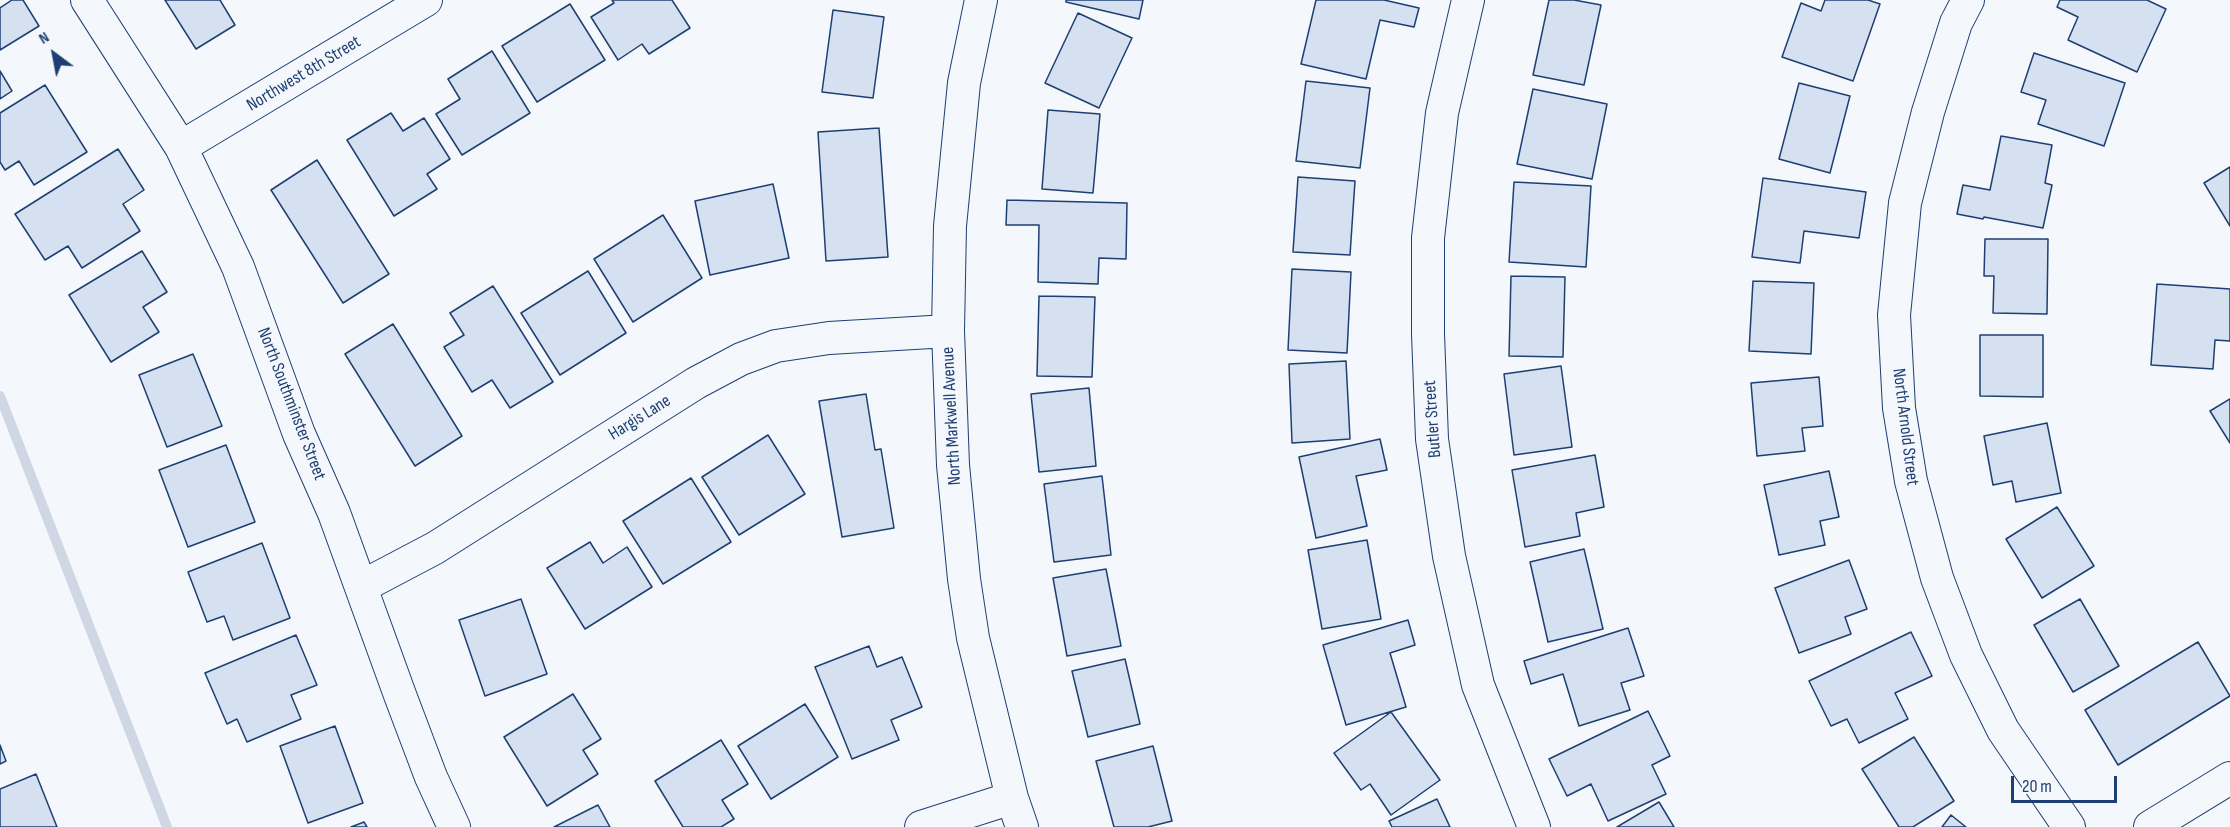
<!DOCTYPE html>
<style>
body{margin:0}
#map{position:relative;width:2230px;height:827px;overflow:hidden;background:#f4f7fb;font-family:"Sofia Sans Condensed",sans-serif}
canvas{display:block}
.north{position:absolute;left:24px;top:24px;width:60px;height:60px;-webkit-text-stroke:4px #f4f7fb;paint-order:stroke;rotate:328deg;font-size:16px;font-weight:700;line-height:24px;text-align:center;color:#1d3f73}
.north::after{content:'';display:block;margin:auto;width:21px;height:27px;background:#1d3f73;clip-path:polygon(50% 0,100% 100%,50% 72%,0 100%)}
.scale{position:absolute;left:2011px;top:776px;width:106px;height:27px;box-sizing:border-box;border:3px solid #1d3f73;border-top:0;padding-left:8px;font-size:18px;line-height:21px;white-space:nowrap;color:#1d3f73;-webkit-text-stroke:4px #f4f7fb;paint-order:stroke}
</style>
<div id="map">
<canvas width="2230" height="827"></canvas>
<div class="north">N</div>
<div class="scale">20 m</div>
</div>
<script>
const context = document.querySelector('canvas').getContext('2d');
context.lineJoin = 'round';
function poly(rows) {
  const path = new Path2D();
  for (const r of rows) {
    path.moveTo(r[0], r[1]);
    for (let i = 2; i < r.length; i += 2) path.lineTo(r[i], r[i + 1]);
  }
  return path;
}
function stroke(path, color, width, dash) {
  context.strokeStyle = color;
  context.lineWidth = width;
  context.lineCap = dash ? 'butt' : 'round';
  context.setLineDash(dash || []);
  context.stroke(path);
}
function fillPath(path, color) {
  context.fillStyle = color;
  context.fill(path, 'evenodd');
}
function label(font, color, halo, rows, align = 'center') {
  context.font = font + ' "Sofia Sans Condensed",sans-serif';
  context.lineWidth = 4.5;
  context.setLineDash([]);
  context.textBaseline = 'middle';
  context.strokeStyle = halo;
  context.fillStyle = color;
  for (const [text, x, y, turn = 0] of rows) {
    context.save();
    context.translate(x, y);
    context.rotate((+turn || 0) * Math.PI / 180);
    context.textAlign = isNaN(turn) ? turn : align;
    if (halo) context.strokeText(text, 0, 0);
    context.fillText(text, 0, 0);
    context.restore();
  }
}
stroke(poly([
 [0,396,167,827]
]), '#cfd7e4', 10);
const building = poly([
 [12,0,23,0,39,26,0,50,0,8,12,0],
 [165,0,220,0,235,25,196,49,165,0],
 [612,0,672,0,690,28,649,54,642,44,618,60,591,17,614,3,612,0],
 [1066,0,1143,0,1139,19,1066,2,1066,0],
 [1316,0,1384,0,1419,8,1414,27,1380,20,1366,79,1301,64,1316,0],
 [1549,0,1574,0,1601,5,1584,85,1533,75,1549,0],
 [1825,0,1868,0,1880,4,1853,81,1782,57,1801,3,1821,11,1825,0],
 [2060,0,2147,0,2166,9,2137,72,2068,40,2078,17,2057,7,2060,0],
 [570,4,605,60,537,102,502,46,570,4],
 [833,10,884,17,873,98,822,92,833,10],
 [1078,13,1132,38,1099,108,1045,83,1078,13],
 [492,51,530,113,462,155,436,114,460,99,448,79,492,51],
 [2034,53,2125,83,2104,146,2038,124,2046,100,2021,92,2034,53],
 [0,71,12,91,0,99,0,71],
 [1306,81,1370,88,1360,168,1296,161,1306,81],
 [1799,83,1850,96,1830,173,1779,159,1799,83],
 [45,85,87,152,34,185,19,161,5,170,0,162,0,113,45,85],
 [1533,89,1607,104,1592,179,1517,164,1533,89],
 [1048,110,1100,114,1093,193,1042,189,1048,110],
 [391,113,403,131,424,118,450,159,427,174,437,189,394,216,347,140,391,113],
 [879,128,888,257,826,261,818,132,879,128],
 [2001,136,2052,145,2045,183,2052,185,2043,228,1984,217,1983,219,1957,214,1963,185,1990,190,2001,136],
 [118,149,144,190,123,204,140,231,82,268,68,246,45,260,15,214,118,149],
 [317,160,389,274,343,303,271,190,317,160],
 [2230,167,2230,226,2204,183,2230,167],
 [1298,177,1355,181,1350,255,1293,252,1298,177],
 [1763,178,1866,192,1859,238,1804,231,1800,263,1752,257,1763,178],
 [1514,182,1591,186,1586,267,1509,262,1514,182],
 [773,184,789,258,710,275,695,201,773,184],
 [1007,200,1127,203,1126,259,1099,258,1098,284,1038,282,1039,225,1006,225,1007,200],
 [663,215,702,278,633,322,594,259,663,215],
 [1985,239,2048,239,2047,314,1993,313,1994,276,1984,276,1985,239],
 [142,251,167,292,143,307,159,332,111,362,69,295,142,251],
 [1292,269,1351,272,1347,353,1288,350,1292,269],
 [588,271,626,333,560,375,521,313,588,271],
 [1511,276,1565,277,1563,357,1509,356,1511,276],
 [1753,281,1814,283,1811,354,1749,351,1753,281],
 [2157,284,2230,289,2230,341,2215,340,2213,369,2151,365,2157,284],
 [493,286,553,382,510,408,492,380,472,392,444,347,464,335,450,313,493,286],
 [1039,296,1095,297,1092,377,1037,376,1039,296],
 [393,324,462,436,415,466,345,354,393,324],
 [1980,335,2043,335,2043,397,1980,396,1980,335],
 [193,354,222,426,167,447,139,375,193,354],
 [1346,361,1350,439,1292,443,1289,364,1346,361],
 [1561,366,1572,447,1514,455,1504,374,1561,366],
 [1819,377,1823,426,1802,428,1805,451,1757,456,1751,383,1819,377],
 [1089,388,1096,466,1039,472,1031,394,1089,388],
 [866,394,875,450,881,449,894,528,842,537,819,401,866,394],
 [2230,399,2230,443,2210,411,2230,399],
 [2047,423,2061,493,2016,502,2012,481,1993,485,1984,436,2047,423],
 [768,435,805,494,739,535,702,477,768,435],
 [1380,439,1387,470,1356,476,1367,526,1316,538,1299,457,1380,439],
 [226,445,255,522,188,547,159,470,226,445],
 [1595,455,1604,507,1576,513,1580,536,1525,547,1512,470,1595,455],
 [1829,471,1839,517,1820,521,1825,545,1779,555,1764,485,1829,471],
 [1102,476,1111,555,1054,562,1044,484,1102,476],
 [691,478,731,542,663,584,623,521,691,478],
 [2057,507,2094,566,2042,598,2006,539,2057,507],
 [1367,540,1381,619,1322,629,1308,550,1367,540],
 [590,542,603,563,627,547,652,587,585,629,547,568,590,542],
 [262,543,290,618,233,640,224,616,207,622,188,572,262,543],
 [1584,549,1603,629,1548,642,1530,562,1584,549],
 [1849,560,1867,609,1845,617,1851,634,1799,653,1775,588,1849,560],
 [1106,569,1121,646,1067,656,1053,578,1106,569],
 [521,599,547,674,485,696,459,620,521,599],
 [2080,599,2119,666,2073,692,2034,625,2080,599],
 [1408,620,1415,645,1390,653,1406,707,1346,725,1323,645,1408,620],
 [1628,628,1644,676,1621,683,1630,710,1579,726,1563,674,1531,684,1524,661,1628,628],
 [1911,632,1932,676,1895,693,1908,719,1859,743,1847,719,1831,726,1809,681,1911,632],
 [296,635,317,685,291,695,301,719,247,742,237,719,227,724,205,673,296,635],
 [2198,642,2230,696,2118,765,2085,710,2198,642],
 [869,646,877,667,902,657,922,707,891,720,899,740,852,759,815,667,869,646],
 [1125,659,1140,724,1088,737,1072,671,1125,659],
 [573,694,601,739,583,750,598,774,547,806,504,737,573,694],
 [805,704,838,757,771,799,738,746,805,704],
 [1648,711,1670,756,1652,765,1666,794,1608,821,1591,784,1567,796,1549,759,1648,711],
 [1391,712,1440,780,1391,815,1370,784,1361,790,1334,753,1391,712],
 [335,726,363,803,308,823,280,746,335,726],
 [1914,737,1954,801,1913,827,1899,827,1862,769,1914,737],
 [721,740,748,784,722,800,734,819,721,827,683,827,655,781,721,740],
 [0,745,6,761,0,764,0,745],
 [1153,746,1172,821,1148,827,1114,827,1096,761,1153,746],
 [36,774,57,827,0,827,0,789,36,774],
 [1437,799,1450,827,1392,827,1389,821,1437,799],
 [1659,802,1674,827,1617,827,1659,802],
 [598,805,610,827,554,827,598,805],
 [1951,815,1966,827,1942,827,1951,815],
 [364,822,367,827,351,827,364,822]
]);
fillPath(building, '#d5e0f0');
stroke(building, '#1d3f73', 1.5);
const minor = poly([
 [87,0,181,147,238,267,299,434,334,513,400,695,431,777,454,827],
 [981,0,964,83,950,226,948,331,953,465,964,579,973,638,1012,798,1022,827],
 [1468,0,1442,113,1428,238,1428,334,1432,439,1449,556,1478,685,1534,827],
 [1968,0,1956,23,1928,112,1905,203,1894,315,1899,408,1911,481,1937,578,1966,655,2003,730,2069,827],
 [181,147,426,0],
 [361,587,435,548,696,383,741,359,776,346,829,338,948,331],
 [921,827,1012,798],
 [2150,827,2230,778]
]);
stroke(minor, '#1d3f73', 34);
stroke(minor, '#f4f7fb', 32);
label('18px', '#1d3f73', '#f4f7fb', [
 ["Northwest 8th Street",304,74,-31],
 ["North Southminster Street",291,404,69],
 ["North Markwell Avenue",952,416,-93],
 ["Hargis Lane",640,418,-32],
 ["Butler Street",1433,419,-94],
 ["North Arnold Street",1905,427,83]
]);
</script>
